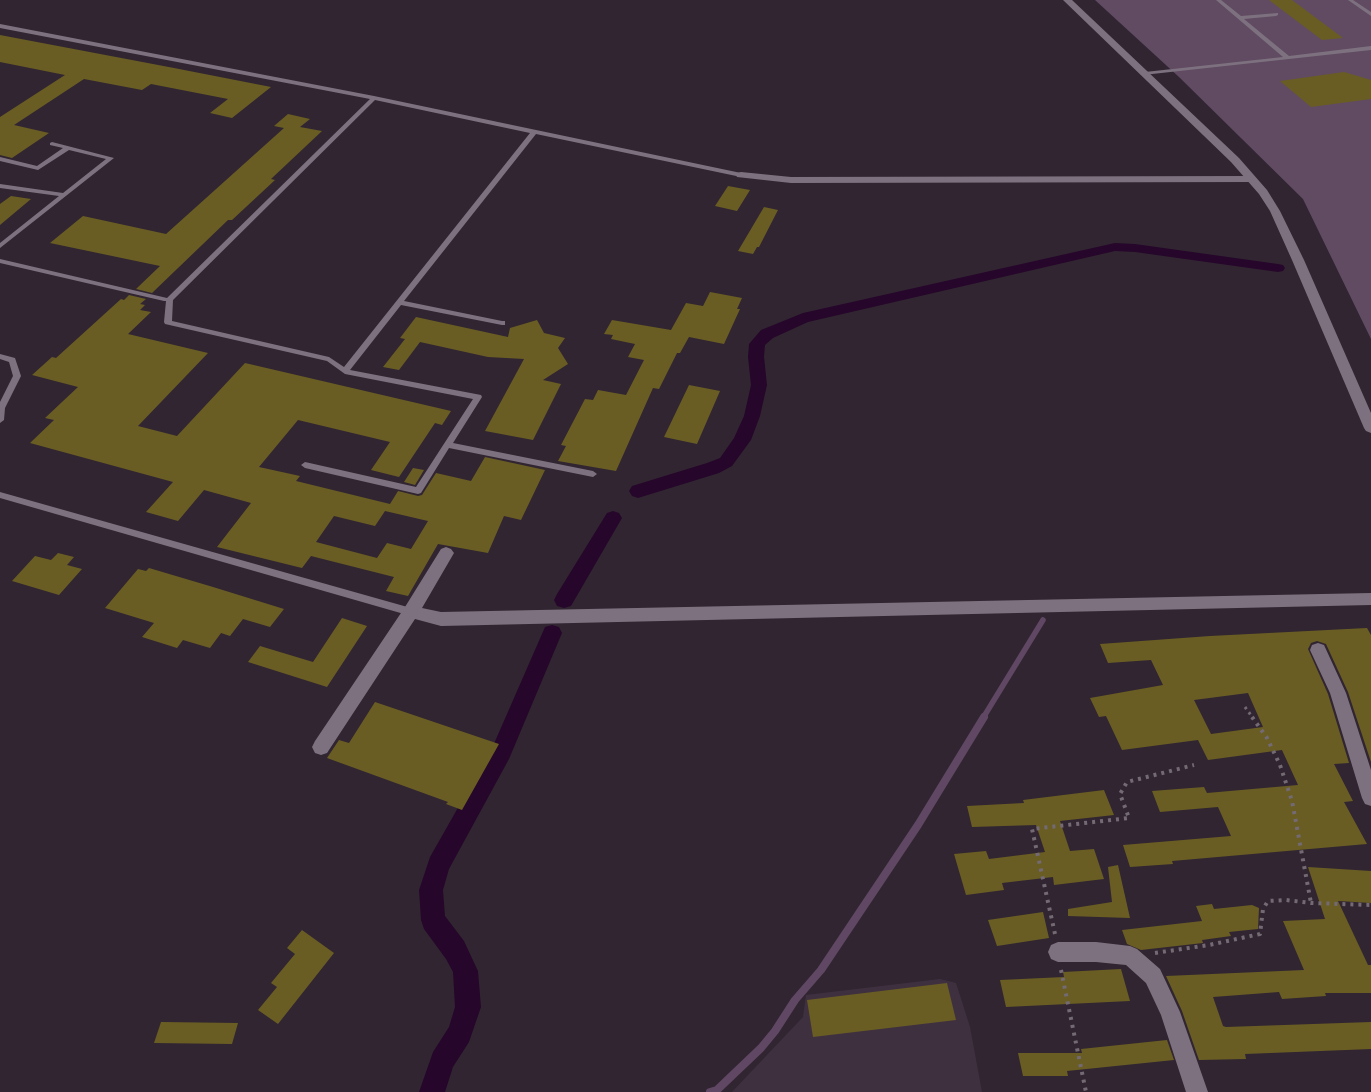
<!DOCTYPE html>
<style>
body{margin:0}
canvas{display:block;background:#302531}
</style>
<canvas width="1371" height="1092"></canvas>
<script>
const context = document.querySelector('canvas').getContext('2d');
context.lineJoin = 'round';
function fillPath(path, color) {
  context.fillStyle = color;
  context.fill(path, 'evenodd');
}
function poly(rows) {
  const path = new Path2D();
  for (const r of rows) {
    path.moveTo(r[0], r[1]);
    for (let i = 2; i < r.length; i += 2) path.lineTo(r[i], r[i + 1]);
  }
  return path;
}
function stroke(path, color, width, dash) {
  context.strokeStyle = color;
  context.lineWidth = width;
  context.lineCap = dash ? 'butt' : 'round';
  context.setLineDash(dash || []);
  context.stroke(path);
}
fillPath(poly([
 [940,979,956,983,970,1027,982,1092,732,1092,803,1017,806,995]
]), '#3f3040');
fillPath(poly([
 [1095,0,1371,0,1371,339,1303,199,1179,77]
]), '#604b63');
stroke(poly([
 [983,718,1043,620]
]), '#604763', 5.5);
stroke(poly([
 [710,1092,717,1090,761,1048,775,1031,795,1000,821,970,918,825,984,717]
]), '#604763', 8);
fillPath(poly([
 [1115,243,1135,244,1278,264,1283,265,1285,268,1283,271,1278,272,1135,252,1115,251,808,322,773,338,765,345,764,357,767,385,760,416,751,440,732,466,719,473,638,498,632,496,629,491,632,486,707,463,720,458,734,438,744,416,751,385,748,357,749,344,761,330,803,313,1115,243],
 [613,511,619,513,622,518,571,606,564,608,557,606,554,600,557,594,607,513,613,511],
 [552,625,559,627,562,633,509,759,449,869,443,890,445,916,464,941,478,971,481,1007,469,1042,453,1067,445,1092,419,1092,433,1052,449,1027,455,1007,453,972,446,959,424,929,421,920,419,890,430,857,493,746,545,627,552,625]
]), '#26062a');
fillPath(poly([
 [1269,0,1292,0,1343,38,1322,40],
 [0,35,174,68,271,87,232,118,210,113,228,99,151,84,142,90,84,79,14,125,49,133,12,158,0,155,0,117,65,75,0,62],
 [1344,72,1371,80,1371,99,1311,107,1280,81],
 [288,114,310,119,300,127,322,131,271,179,275,180,232,220,228,220,152,293,136,289,160,266,50,243,83,216,166,234,284,128,274,126],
 [728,186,750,190,737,211,715,206],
 [11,196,31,199,0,225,0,204],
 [764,207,778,210,759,247,757,247,753,254,738,251],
 [710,292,742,298,737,309,740,309,724,344,689,337,680,353,677,353,659,389,653,388,616,471,558,461,566,446,561,445,585,399,593,400,598,390,626,395,644,360,628,357,635,344,611,339,613,335,604,334,612,320,671,330,686,303,703,306],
 [129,295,146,299,140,304,145,305,140,310,151,312,128,334,208,353,138,426,177,436,245,363,451,411,442,425,435,423,399,477,371,470,390,442,298,420,259,467,300,476,296,481,390,504,398,491,418,496,422,495,436,473,471,481,485,457,545,470,521,520,504,516,488,553,438,544,408,596,386,591,394,577,311,556,302,568,217,547,251,503,204,490,178,521,146,512,173,482,30,443,54,420,45,418,78,387,32,375,52,357,56,358,121,299,124,300],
 [385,511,428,521,411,549,387,543,377,558,316,542,334,516,375,526],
 [416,317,508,337,510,328,537,320,544,333,565,338,558,348,568,364,543,380,561,384,533,440,485,431,524,359,488,357,420,342,399,370,383,367,405,339,400,338],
 [689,385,720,391,697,444,664,437],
 [413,468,424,470,415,485,404,482],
 [58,553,74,557,67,565,82,569,59,595,12,581,35,556,51,560],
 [149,568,213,587,284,609,270,627,243,619,230,636,221,633,210,648,183,640,177,648,142,637,154,623,105,608,138,569,146,571],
 [342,618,367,626,327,687,248,662,260,646,313,662],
 [1367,628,1371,635,1371,762,1348,692,1326,644,1317,641,1311,643,1308,649,1328,694,1349,763,1334,764,1353,801,1344,802,1367,844,1172,861,1173,864,1130,867,1123,845,1231,836,1218,807,1160,812,1152,791,1204,787,1207,793,1298,785,1282,750,1208,760,1198,740,1122,750,1106,716,1099,717,1090,698,1163,685,1151,660,1108,663,1100,644,1210,636],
 [1248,693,1263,727,1211,734,1194,700],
 [375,702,499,744,462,810,446,804,448,802,327,758,339,740,349,743],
 [1104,790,1114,815,1060,821,1070,851,1094,849,1104,879,1054,885,1053,877,1002,883,1004,890,966,895,954,854,986,851,989,859,1045,852,1036,825,972,827,967,806,1024,803,1023,800],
 [1118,865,1130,918,1068,916,1068,909,1112,902,1108,867],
 [1308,867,1371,871,1371,903,1338,901,1368,965,1371,965,1371,993,1325,993,1326,996,1282,999,1279,992,1213,997,1223,1026,1226,1027,1371,1022,1371,1049,1245,1054,1246,1059,1199,1060,1182,1011,1166,976,1304,970,1283,921,1325,919],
 [1212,904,1214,909,1252,905,1259,908,1258,929,1229,932,1231,936,1202,940,1203,943,1141,950,1127,944,1122,930,1202,921,1196,906],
 [1043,912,1049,938,997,946,988,920],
 [302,930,334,953,278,1024,258,1010,277,987,271,983,295,954,287,948],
 [1121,969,1130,1001,1006,1007,1000,980,1064,977,1063,972],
 [947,983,956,1020,813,1037,807,1000],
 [161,1022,238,1023,232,1044,154,1043],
 [1167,1040,1174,1060,1067,1071,1068,1076,1023,1076,1018,1053,1082,1053,1081,1049]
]), '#695d23');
stroke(poly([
 [1245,707,1253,718]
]), '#736a74', 3, [2.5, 4]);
stroke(poly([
 [1252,717,1267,738,1280,765,1292,801,1311,903],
 [1055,934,1032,829,1129,818,1120,794,1127,782,1194,765],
 [1155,953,1209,945,1260,934,1263,909,1268,901,1286,900,1311,903,1371,905],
 [1061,970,1086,1092]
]), '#736a74', 4, [3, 5]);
fillPath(poly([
 [1216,0,1221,0,1241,16,1278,13,1278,15,1276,16,1244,19,1289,56,1371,46,1371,50,1143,75,1142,74,1145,72,1283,57,1216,0],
 [1348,0,1353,0,1371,12,1371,16,1348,0],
 [0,24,374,96,741,173,744,175,741,177,536,134,404,301,502,321,505,321,505,325,502,325,401,305,350,370,481,395,482,397,453,443,593,471,597,474,593,477,449,448,421,493,418,494,305,468,301,465,305,462,416,487,473,399,345,374,327,361,165,324,164,322,166,301,164,301,0,263,0,259,167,298,370,99,0,28,0,24],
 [375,100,530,133,344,367,329,357,172,321,173,300,375,100],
 [52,142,114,158,0,248,0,243,59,196,0,188,0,184,63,193,106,159,69,150,38,170,0,161,0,157,37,166,63,148,50,145,50,143,52,142],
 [0,354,15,358,21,376,5,408,4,420,0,423,0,402,13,376,9,362,0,359,0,354],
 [0,492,411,608,414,609,416,612,414,615,411,616,0,498,0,492]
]), '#7e717f');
fillPath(poly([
 [741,172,791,177,1252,176,1257,179,1252,182,791,183,737,177,736,175,737,173,741,172],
 [446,547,451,549,454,553,422,608,441,612,1371,593,1371,605,441,626,415,619,327,753,321,755,315,753,312,747,315,741,405,607,441,549,446,547],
 [1318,643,1324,645,1346,693,1371,770,1371,806,1365,804,1362,798,1330,693,1310,650,1312,645,1318,643],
 [1058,942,1096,942,1130,946,1137,949,1160,969,1180,1012,1208,1092,1186,1092,1161,1015,1146,983,1126,965,1096,962,1058,962,1051,959,1048,952,1051,945,1058,942]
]), '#7e717f');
fillPath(poly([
 [1063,0,1072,0,1239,158,1267,190,1280,211,1304,260,1371,413,1371,433,1366,431,1364,428,1292,260,1270,211,1259,194,1231,162,1063,0]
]), '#7e717f');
</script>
